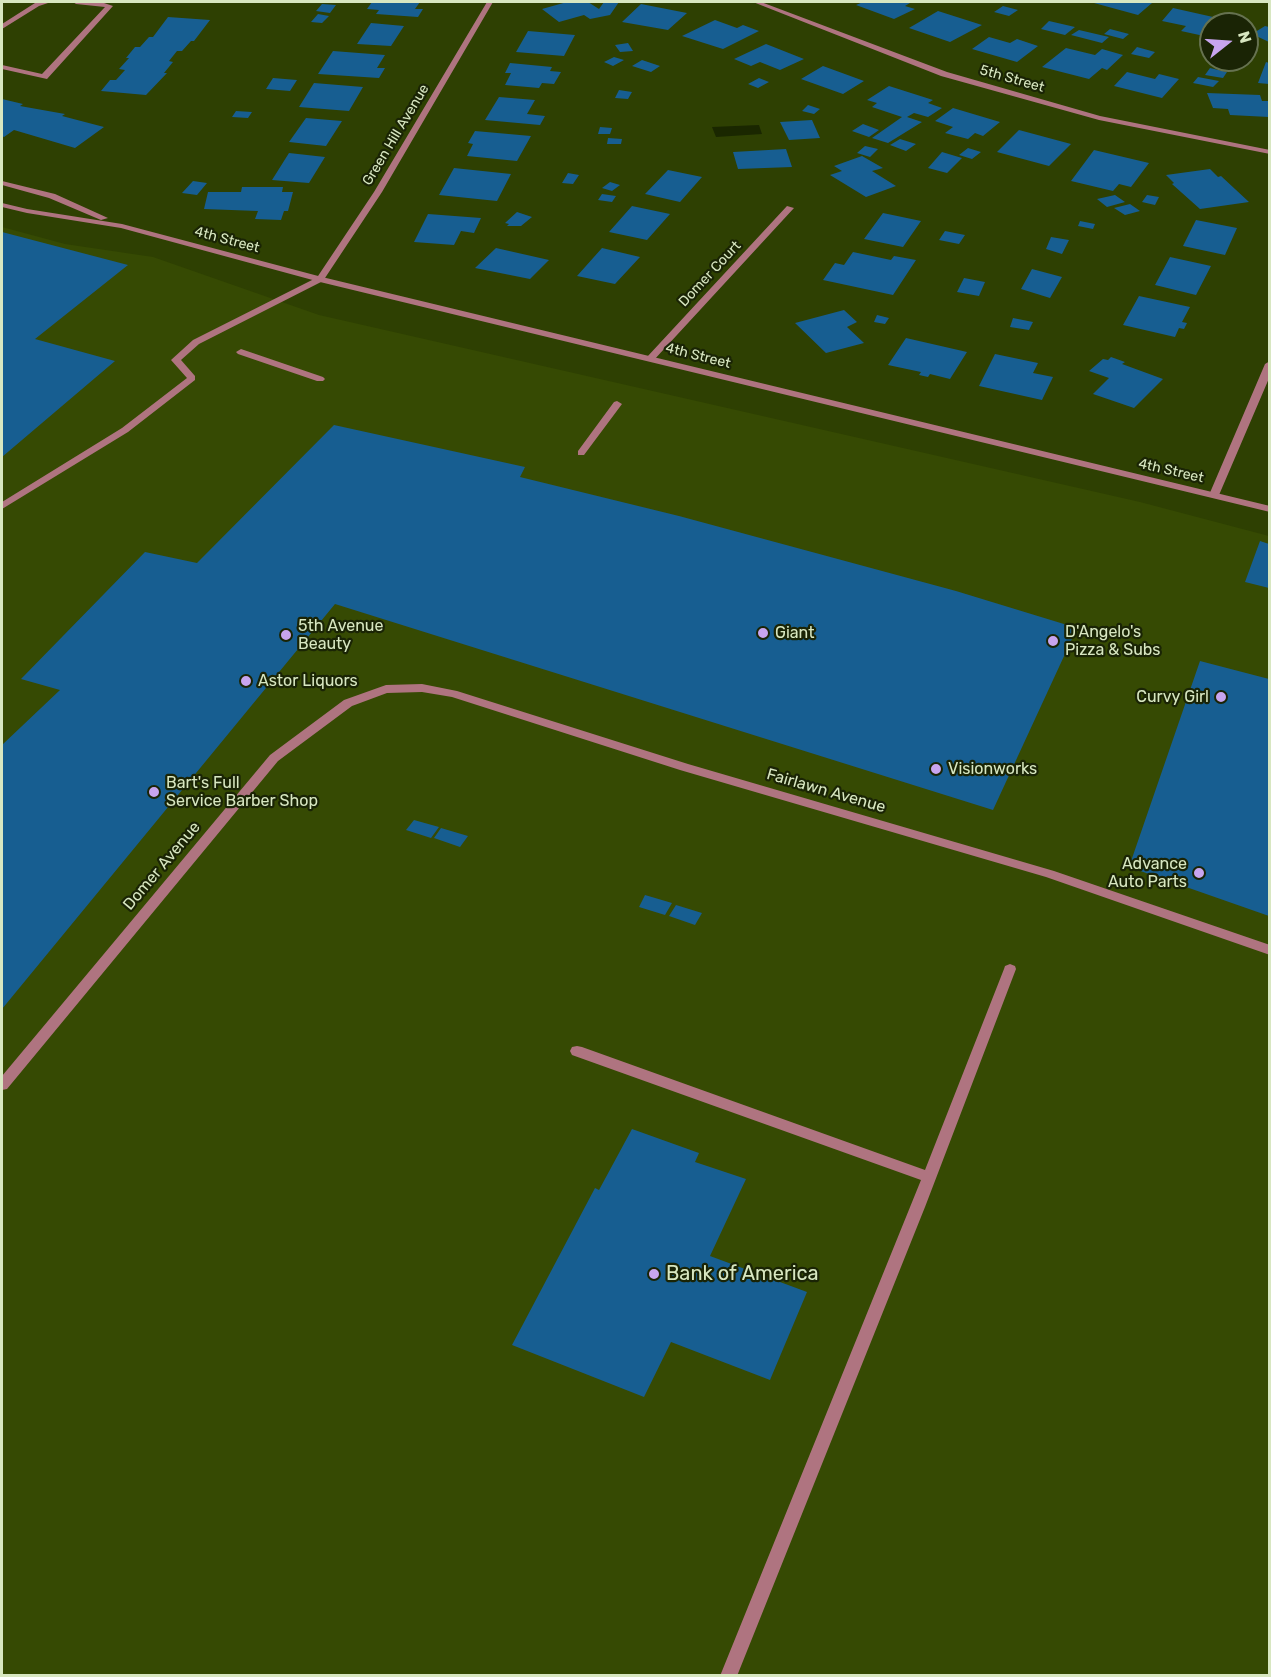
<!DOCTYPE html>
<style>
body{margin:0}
#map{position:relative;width:1271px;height:1677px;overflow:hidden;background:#2e4002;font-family:Rubik,sans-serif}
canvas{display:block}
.frame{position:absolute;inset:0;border:3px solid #d8e7c1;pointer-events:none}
.north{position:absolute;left:1199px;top:12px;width:60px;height:60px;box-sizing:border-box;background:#1a2405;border:2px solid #667250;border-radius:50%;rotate:73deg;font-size:16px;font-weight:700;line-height:24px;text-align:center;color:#d8e7c1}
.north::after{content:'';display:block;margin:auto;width:21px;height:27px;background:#c8a5ef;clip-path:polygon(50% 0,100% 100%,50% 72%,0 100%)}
</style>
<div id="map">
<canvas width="1271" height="1677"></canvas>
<div class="frame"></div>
<div class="north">N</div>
</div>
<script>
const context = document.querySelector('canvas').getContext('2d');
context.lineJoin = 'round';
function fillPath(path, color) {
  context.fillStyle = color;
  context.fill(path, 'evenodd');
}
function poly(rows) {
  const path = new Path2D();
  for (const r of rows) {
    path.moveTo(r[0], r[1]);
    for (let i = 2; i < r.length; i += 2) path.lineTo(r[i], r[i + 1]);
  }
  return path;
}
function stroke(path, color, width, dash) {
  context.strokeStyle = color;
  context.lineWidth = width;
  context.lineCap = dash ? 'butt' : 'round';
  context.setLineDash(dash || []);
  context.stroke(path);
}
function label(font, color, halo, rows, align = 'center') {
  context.font = font + ' Rubik,sans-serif';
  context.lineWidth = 4.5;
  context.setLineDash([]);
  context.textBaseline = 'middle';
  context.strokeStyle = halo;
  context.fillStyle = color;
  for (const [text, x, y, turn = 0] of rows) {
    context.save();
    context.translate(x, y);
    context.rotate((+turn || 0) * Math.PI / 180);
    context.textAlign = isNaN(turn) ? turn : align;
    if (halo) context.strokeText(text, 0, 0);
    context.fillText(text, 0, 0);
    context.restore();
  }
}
fillPath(poly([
 [2,227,65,244,153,257,319,315,1140,502,1269,536,1269,1675,2,1675]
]), '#364a03');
fillPath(poly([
 [759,125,762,134,716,137,712,127]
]), '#1a2700');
fillPath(poly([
 [372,2,420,2,415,9,423,9,418,17,376,14,379,10,367,9],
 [567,2,588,2,599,9,604,2,619,2,610,15,590,19,584,15,559,22,542,9],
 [863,2,905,2,910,3,905,6,915,9,894,19,856,5],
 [1096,2,1146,2,1152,3,1138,15,1094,3],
 [322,4,336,5,330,13,316,11],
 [641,4,687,13,668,30,622,22],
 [1003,6,1018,10,1009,16,994,12],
 [1173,8,1222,19,1217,24,1211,24,1211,31,1208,31,1204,36,1181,31,1186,26,1162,21],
 [938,11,982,25,950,42,909,28],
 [318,14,329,16,322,23,311,22],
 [168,17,210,20,194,41,191,41,182,51,177,51,169,61,173,62,164,73,167,73,146,95,101,91,110,80,116,80,125,70,119,69,129,58,126,58,135,47,140,47,149,37,153,37],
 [715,20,737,28,743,25,759,31,723,49,682,36],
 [1049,21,1075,27,1065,35,1041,29],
 [371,23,404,26,391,46,357,44],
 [1265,26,1269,27,1269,42,1252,34],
 [1110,29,1129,34,1123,39,1104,34],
 [1079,30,1109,37,1102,43,1071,35],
 [528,31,575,35,564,56,516,52],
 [989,37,1010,43,1017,39,1038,46,1017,62,972,49],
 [628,43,633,51,620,52,615,45],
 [766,44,804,59,780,70,760,62,751,66,734,59],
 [1137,47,1155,52,1149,58,1131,54],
 [1066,48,1095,55,1102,49,1123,55,1107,70,1102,68,1089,79,1042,67],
 [333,51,385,55,377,68,385,68,379,78,318,74],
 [614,57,624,60,613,66,604,62],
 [642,60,660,66,651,72,632,66],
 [1266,62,1269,63,1269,84,1258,83],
 [510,63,552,67,550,71,561,72,554,84,542,83,539,88,505,85,511,73,505,73],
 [823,66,864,81,843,94,801,79],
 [1210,68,1227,72,1223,78,1205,75],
 [1127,72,1155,79,1159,74,1179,79,1162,98,1114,86],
 [1198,77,1219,81,1213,87,1193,83],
 [273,78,297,80,290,91,266,89],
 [759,78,769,82,758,88,748,84],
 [314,83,363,87,349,111,299,107],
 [889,86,933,100,928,103,942,108,928,117,914,113,907,117,922,122,888,143,872,138,902,117,872,107,877,103,867,100],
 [619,90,632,92,628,99,615,98],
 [1207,93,1260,95,1262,101,1269,101,1269,117,1230,115,1228,109,1213,108],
 [499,97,535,100,527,114,545,116,540,125,485,120],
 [2,99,23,104,20,106,65,114,62,116,104,127,75,148,14,130,4,137,2,136,3,129,2,128],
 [808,105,820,109,814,114,802,111],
 [953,108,1000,122,983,136,975,133,968,139,945,133,953,127,935,121],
 [236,111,252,112,248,118,232,117],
 [306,118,342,121,326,146,289,142],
 [812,120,820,138,789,140,780,122],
 [863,124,879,130,869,137,852,131],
 [600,127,612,128,610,134,598,134],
 [1019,130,1071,144,1049,166,997,152],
 [475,131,531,136,517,161,467,156,473,144,468,143],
 [608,138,622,139,621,144,607,144],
 [900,139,916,144,906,151,890,145],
 [865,146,878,149,870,157,857,153],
 [968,148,981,152,972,159,959,155],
 [786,149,792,167,738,169,733,152],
 [1094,150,1149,163,1131,187,1119,184,1113,191,1071,181],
 [942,152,962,158,947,173,928,168],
 [289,153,325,157,309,183,272,180],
 [862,156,883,168,872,171,896,186,866,197,830,175,842,171,834,166],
 [454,168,511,174,497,201,439,195],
 [1210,169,1218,177,1221,176,1249,202,1200,209,1172,184,1174,183,1166,175],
 [668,170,702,177,680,202,645,194],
 [568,173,579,175,573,184,562,183],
 [193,181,207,183,197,195,182,193],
 [610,182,620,185,612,191,602,188],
 [242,187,283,187,282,192,293,192,288,211,284,211,281,220,255,219,258,211,204,209,208,192,241,192],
 [602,194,616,196,612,202,598,200],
 [1115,195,1125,202,1107,207,1097,199],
 [1147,195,1159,197,1155,205,1142,202],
 [1130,204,1140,211,1125,215,1114,208],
 [632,206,670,214,647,240,609,232],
 [517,212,532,217,521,226,507,226,509,224,505,223],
 [883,213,921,221,903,247,864,239],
 [428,214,481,218,474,233,461,231,454,245,414,242],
 [1196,220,1237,228,1225,255,1183,246],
 [1080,221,1095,224,1093,229,1078,226],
 [945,231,965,235,959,244,939,240],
 [2,232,128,265,35,339,115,361,2,457],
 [1051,237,1069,240,1062,254,1046,249],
 [496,248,549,260,530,279,475,268],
 [602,248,640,257,615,284,577,276],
 [853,252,891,260,894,256,916,260,893,295,823,280,835,263,844,265],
 [1170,257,1211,266,1196,295,1155,285],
 [1032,269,1062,277,1050,298,1021,289],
 [964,278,985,282,979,296,957,292],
 [1139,296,1190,307,1182,322,1187,323,1184,329,1179,328,1175,337,1123,325],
 [844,310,857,322,847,327,864,343,826,353,795,323],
 [877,315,889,318,885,324,874,322],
 [1013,318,1033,322,1029,330,1010,327],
 [906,338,967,352,950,379,930,374,928,377,919,375,921,372,888,365],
 [995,354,1038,363,1033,373,1053,377,1042,400,979,386],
 [1111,357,1125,362,1122,364,1163,379,1134,408,1093,394,1109,378,1089,371,1103,359,1108,360],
 [334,425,525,467,520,477,679,516,956,591,1077,628,993,810,335,604,2,1009,2,745,60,690,21,679,145,552,197,563],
 [1260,541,1269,544,1269,588,1245,582],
 [1200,661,1269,679,1269,916,1129,867],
 [414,820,439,827,431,838,406,830],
 [441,828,468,836,460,847,434,838],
 [645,895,672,903,665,915,639,907],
 [676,905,702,913,695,925,669,916],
 [632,1129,699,1153,695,1162,746,1179,710,1256,807,1292,770,1380,671,1342,644,1397,512,1345,595,1188,599,1190]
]), '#175e91');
fillPath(poly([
 [320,276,323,277,323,281,199,344,181,360,195,376,195,380,128,432,2,509,2,502,122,428,187,378,171,360,193,340,320,276],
 [241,349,323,377,325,379,323,381,317,381,238,354,236,352,241,349],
 [617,401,622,404,584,455,578,455,578,451,614,402,617,401],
 [422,684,457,691,688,764,1054,871,1270,945,1270,955,1046,877,680,770,452,697,422,692,387,693,352,706,278,761,7,1089,2,1090,2,1076,270,755,344,700,386,685,422,684],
 [1010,964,1015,966,1016,969,925,1207,737,1676,720,1676,921,1180,572,1055,570,1051,572,1047,577,1046,582,1047,925,1170,1004,969,1005,966,1010,964]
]), '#af7480');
fillPath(poly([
 [39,2,51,2,39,6,2,29,2,24,35,3,39,2],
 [73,2,101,2,113,6,47,79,2,69,2,65,42,74,105,7,76,4,73,2],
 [487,2,493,2,382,192,323,281,317,281,316,279,374,192,487,2],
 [753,2,761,2,947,72,1100,116,1270,150,1270,154,1099,120,941,76,753,2],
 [787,206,794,208,653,361,647,361,647,357,787,206],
 [1270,361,1270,376,1219,495,1218,497,1210,497,1209,495,1265,364,1270,361]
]), '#af7480');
fillPath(poly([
 [2,181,55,194,108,218,101,220,49,198,2,185,2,181],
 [2,203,27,209,122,224,322,277,1270,506,1270,512,320,282,121,228,27,213,2,207,2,203]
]), '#af7480');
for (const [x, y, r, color] of [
 [763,633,6,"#c8a5ef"],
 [286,635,6,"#c8a5ef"],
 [1053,641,6,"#c8a5ef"],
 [246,681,6,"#c8a5ef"],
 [1221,697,6,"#c8a5ef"],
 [936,769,6,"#c8a5ef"],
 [154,792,6,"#c8a5ef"],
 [1199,873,6,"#c8a5ef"],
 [654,1274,6,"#c8a5ef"]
]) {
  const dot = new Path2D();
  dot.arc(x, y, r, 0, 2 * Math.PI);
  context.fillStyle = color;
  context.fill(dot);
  stroke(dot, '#1a2405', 2);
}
label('14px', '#d8e7c1', '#1a2405', [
 ["5th Street",1012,79,16],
 ["Green Hill Avenue",396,135,-59],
 ["4th Street",227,240,15],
 ["Domer Court",710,274,-47],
 ["4th Street",698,356,14],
 ["4th Street",1171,471,13]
]);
label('16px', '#d8e7c1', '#1a2405', [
 ["5th Avenue",298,626],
 ["Beauty",298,644],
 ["D'Angelo's",1065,632],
 ["Pizza & Subs",1065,650],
 ["Giant",775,633],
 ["Astor Liquors",258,681],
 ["Curvy Girl",1209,697,"right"],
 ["Visionworks",948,769],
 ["Bart's Full",166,783],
 ["Service Barber Shop",166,801],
 ["Advance",1187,864,"right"],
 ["Auto Parts",1187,882,"right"]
], 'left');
label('16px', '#d8e7c1', '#1a2405', [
 ["Fairlawn Avenue",826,791,16],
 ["Domer Avenue",162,866,-50]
]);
label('20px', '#d8e7c1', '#1a2405', [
 ["Bank of America",666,1274]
], 'left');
</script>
